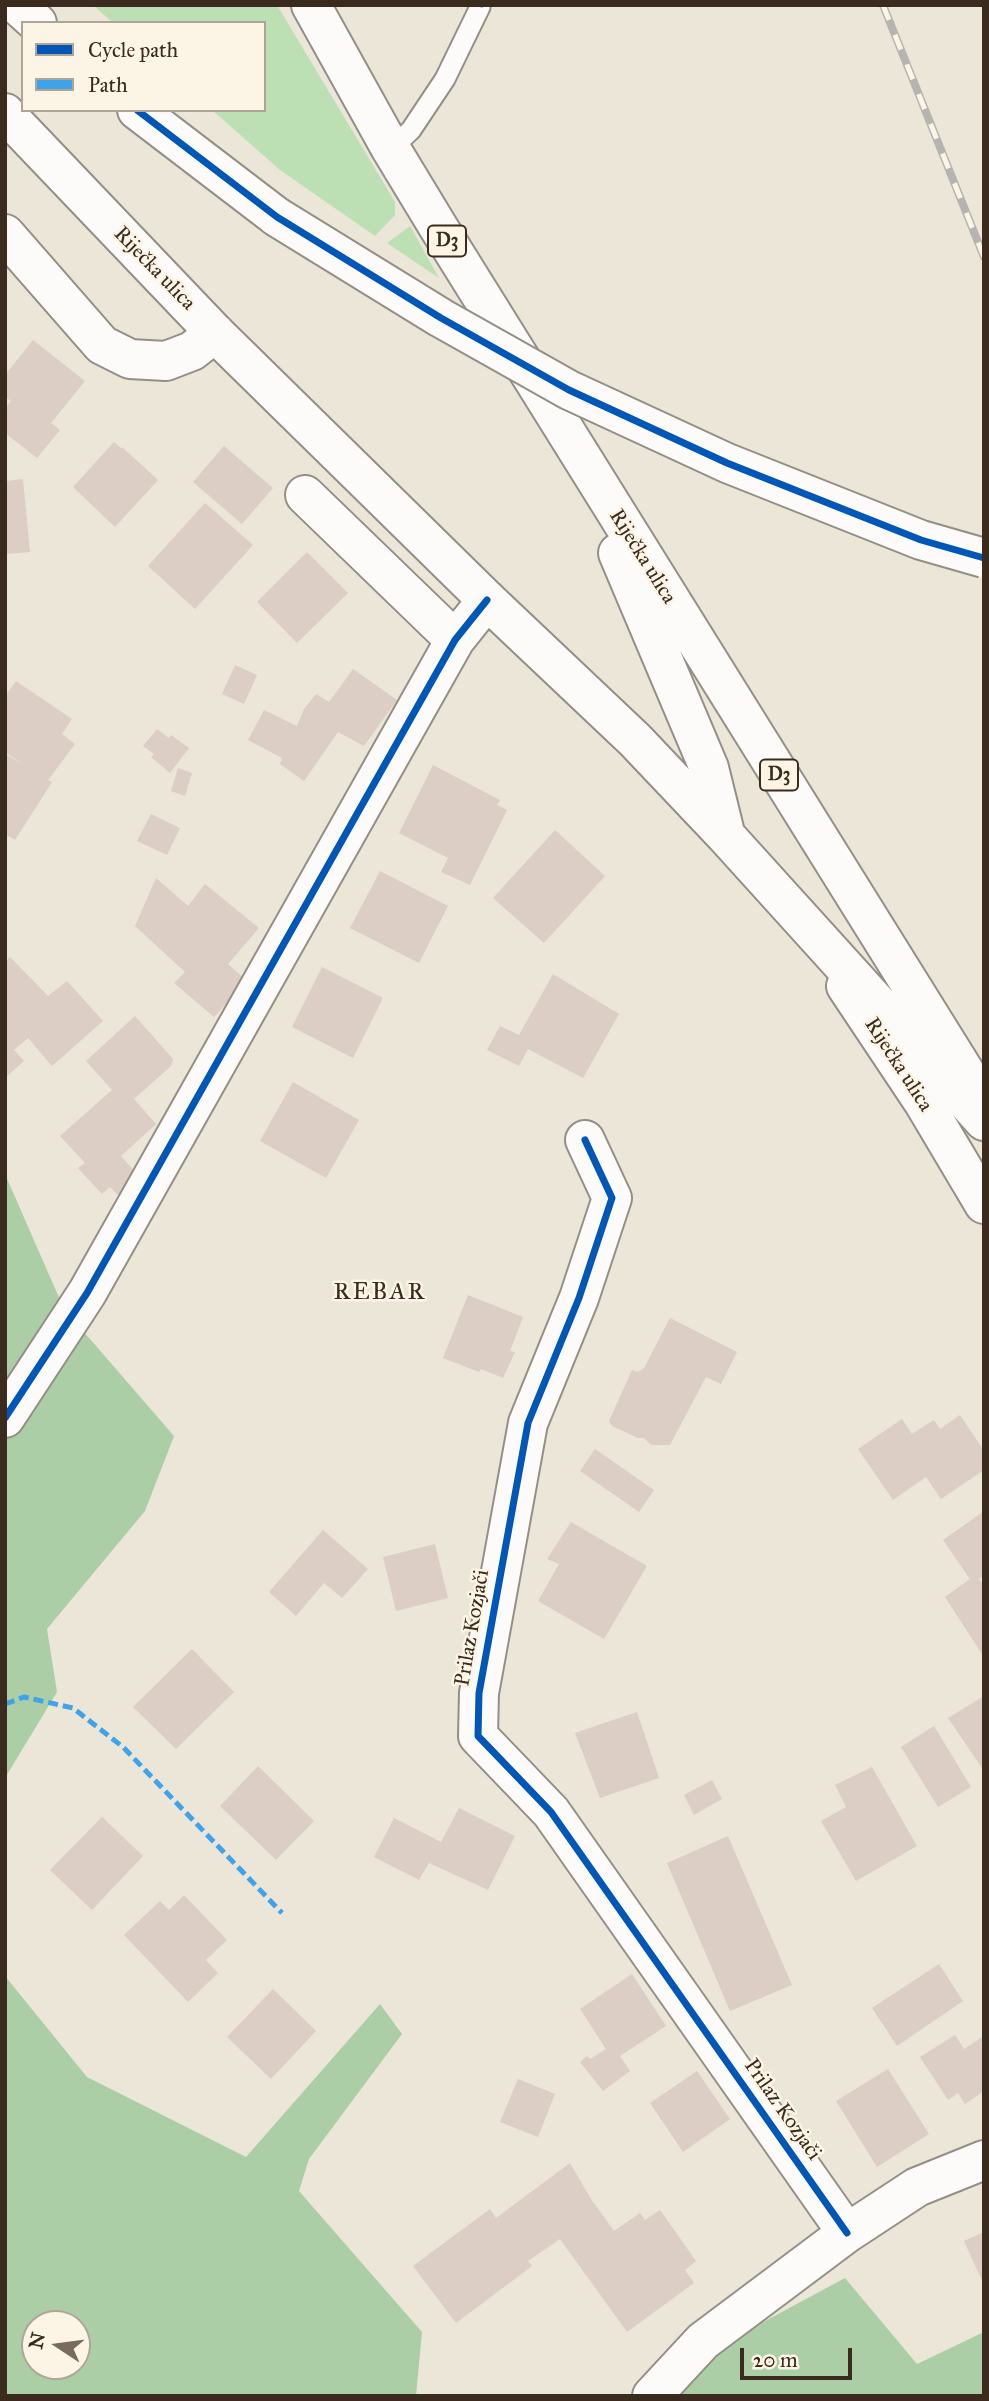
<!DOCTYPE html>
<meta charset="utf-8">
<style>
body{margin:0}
#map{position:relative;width:989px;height:2401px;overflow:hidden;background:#ebe6d8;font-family:"IM FELL Great Primer",serif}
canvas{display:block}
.frame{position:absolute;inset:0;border:7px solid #3b2a1e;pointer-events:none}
.legend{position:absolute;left:21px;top:21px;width:245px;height:91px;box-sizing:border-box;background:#fcf5e5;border:2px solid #afa495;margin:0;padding:9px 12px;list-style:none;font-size:21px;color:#3b2a1e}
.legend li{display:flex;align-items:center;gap:14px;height:35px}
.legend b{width:35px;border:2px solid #afa495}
.north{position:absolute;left:21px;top:2310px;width:70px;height:70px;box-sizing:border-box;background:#fcf5e5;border:2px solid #afa495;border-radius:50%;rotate:283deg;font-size:19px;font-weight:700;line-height:28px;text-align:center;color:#3b2a1e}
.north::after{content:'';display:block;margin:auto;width:24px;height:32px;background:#796c5f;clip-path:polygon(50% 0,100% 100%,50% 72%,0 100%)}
.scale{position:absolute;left:740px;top:2348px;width:112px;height:32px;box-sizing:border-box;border:4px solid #3b2a1e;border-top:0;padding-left:9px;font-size:21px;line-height:24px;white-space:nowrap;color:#3b2a1e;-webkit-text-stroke:5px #fcf5e5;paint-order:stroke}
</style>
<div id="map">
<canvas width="989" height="2401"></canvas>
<div class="frame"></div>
<ul class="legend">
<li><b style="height:9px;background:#0057b8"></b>Cycle path</li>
<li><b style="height:9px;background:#3fa3ea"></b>Path</li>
</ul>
<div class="north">N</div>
<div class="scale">20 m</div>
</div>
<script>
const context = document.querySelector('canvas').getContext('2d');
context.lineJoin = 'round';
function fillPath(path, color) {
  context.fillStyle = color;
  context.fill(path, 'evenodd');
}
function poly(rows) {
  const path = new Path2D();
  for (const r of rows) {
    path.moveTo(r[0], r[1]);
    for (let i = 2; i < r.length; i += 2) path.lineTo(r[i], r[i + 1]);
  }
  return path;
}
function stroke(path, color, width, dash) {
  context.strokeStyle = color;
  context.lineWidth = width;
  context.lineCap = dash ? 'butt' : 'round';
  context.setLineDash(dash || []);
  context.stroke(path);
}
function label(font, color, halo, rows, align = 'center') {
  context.font = font + ' "IM FELL Great Primer",serif';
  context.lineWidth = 5;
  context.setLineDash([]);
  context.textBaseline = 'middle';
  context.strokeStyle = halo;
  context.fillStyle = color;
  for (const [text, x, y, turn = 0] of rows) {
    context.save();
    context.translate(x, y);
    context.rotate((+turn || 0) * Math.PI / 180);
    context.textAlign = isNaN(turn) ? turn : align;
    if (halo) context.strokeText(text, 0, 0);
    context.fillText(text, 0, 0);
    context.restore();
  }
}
fillPath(poly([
 [93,5,277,5,395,202,395,215,375,236,280,170,212,110,264,110,264,23,113,23],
 [410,226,439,278,387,243]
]), '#bce0b3');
fillPath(poly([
 [5,1174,64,1309,174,1436,145,1511,47,1629,57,1692,5,1778],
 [5,1976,87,2077,246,2157,380,2004,402,2034,309,2159,299,2191,422,2332,416,2396,5,2396],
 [35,2324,77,2324,77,2366,35,2366],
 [845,2278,917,2364,984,2332,984,2396,676,2396,715,2348]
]), '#accea6');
fillPath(poly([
 [33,340,85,381,51,423,60,430,37,458,5,433,5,408,11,401,5,397,5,375],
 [114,442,122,449,122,447,158,480,115,527,73,487],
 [224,446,273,488,242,524,193,482],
 [23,479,30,552,5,554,5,481],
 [205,503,253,545,195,609,148,566],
 [307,552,348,593,297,643,257,602],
 [235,665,257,675,244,704,222,694],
 [353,669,397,700,364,746,338,732,304,781,280,764,282,758,248,740,264,710,297,726,304,709,316,694,329,702],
 [16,681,72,719,62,734,75,744,48,780,52,782,15,840,5,834,5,754,21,763,5,752,5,696],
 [157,729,169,738,171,735,189,748,170,773,151,757,154,754,143,746],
 [433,765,500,800,497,805,507,810,470,885,441,872,448,858,399,833],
 [178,768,192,773,185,796,171,791],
 [151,814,180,828,167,855,137,841],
 [555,830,605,876,544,943,493,898],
 [380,871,448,906,419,963,350,928],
 [156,878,188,906,205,884,259,928,228,964,247,981,214,1017,174,983,185,972,135,926],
 [10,957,48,996,67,981,103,1021,52,1066,28,1038,14,1050,24,1061,5,1078,5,962],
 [322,967,383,998,353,1058,292,1027],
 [553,974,619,1014,583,1078,528,1049,519,1066,487,1050,500,1026,519,1035],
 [135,1016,173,1059,171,1066,134,1099,156,1124,121,1156,141,1179,121,1198,110,1187,102,1194,78,1168,85,1163,60,1136,112,1090,86,1061],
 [293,1082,359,1120,326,1178,260,1141],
 [468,1295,523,1317,510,1351,515,1352,503,1378,481,1369,479,1372,443,1358],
 [670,1318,737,1352,721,1384,706,1377,670,1445,651,1445,644,1438,638,1438,612,1426,609,1421,632,1370,638,1372,644,1368],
 [960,1415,984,1451,984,1470,941,1499,926,1477,893,1500,858,1449,902,1419,912,1434,934,1420,940,1429],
 [595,1449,654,1490,639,1512,580,1471],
 [984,1511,984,1575,979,1579,984,1586,984,1657,945,1597,970,1579,943,1540],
 [571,1522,647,1566,604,1639,538,1601,559,1564,547,1559],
 [323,1530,368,1569,342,1598,324,1583,296,1616,269,1592],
 [435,1544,448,1598,396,1611,383,1557],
 [192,1649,234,1692,176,1749,133,1707],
 [984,1696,984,1771,948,1718],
 [637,1712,659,1778,600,1798,575,1733],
 [934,1726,971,1787,938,1807,901,1747],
 [258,1766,314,1821,276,1860,220,1806],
 [872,1767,917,1846,856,1881,821,1821,846,1807,835,1785],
 [712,1780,722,1799,694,1815,684,1795],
 [459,1808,515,1836,488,1890,429,1863,419,1880,374,1857,394,1818,441,1842],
 [102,1817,143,1856,92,1910,50,1870],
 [728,1836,792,1985,730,2011,667,1863],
 [184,1895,227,1940,206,1960,218,1973,188,2002,124,1935,160,1901,169,1910],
 [939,1964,963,2001,897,2046,872,2008],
 [632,1974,666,2026,620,2056,630,2071,603,2091,580,2062,587,2056,590,2059,606,2049,580,2009],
 [273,1989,316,2031,271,2079,227,2037],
 [955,2035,964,2049,984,2036,984,2091,965,2104,958,2093,948,2100,920,2057],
 [888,2069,929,2134,877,2167,836,2101],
 [697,2071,730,2119,683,2152,650,2103],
 [518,2079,555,2094,538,2137,500,2122],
 [570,2163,591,2199,614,2231,640,2213,645,2220,660,2210,696,2261,685,2270,694,2283,627,2332,560,2239,528,2261,532,2266,456,2323,413,2266,490,2209,496,2218],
 [984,2232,984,2285,964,2241]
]), '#dccdc5');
const service = poly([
 [391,149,411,130,445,79,480,7]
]);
const minor = poly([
 [5,234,102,345,130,359,166,361,192,351,215,333],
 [305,495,455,640],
 [846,986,924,1103,984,1204],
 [585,1140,612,1198,579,1298,528,1423,479,1693,478,1736,551,1812,847,2233],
 [5,1418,87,1293,455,640,487,600],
 [652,2396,703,2341,847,2233,917,2187,984,2160]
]);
const tertiary = poly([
 [17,5,37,23],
 [137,110,277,217]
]);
const primary = poly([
 [311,5,391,149,437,225,968,1077],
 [5,113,215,333,487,600,635,740,726,836,984,1121],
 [618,553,709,768,725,833]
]);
stroke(service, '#948f86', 23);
stroke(minor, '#948f86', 42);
stroke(tertiary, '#948f86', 42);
stroke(primary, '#948f86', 42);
stroke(service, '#fcfbf9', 19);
stroke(minor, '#fcfbf9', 38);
stroke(tertiary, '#fcfbf9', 38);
stroke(primary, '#fcfbf9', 38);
const rail = poly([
 [883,5,984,257]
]);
stroke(rail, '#b6b4b0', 8);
stroke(rail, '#fcf5e5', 5, [16]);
const tertiaryBridge = poly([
 [277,217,441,318,569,390,727,463,921,540,984,558]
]);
stroke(tertiaryBridge, '#948f86', 42, []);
stroke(tertiaryBridge, '#fcfbf9', 38);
stroke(poly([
 [480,7,481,5],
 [5,1704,24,1697,73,1708,123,1747,282,1913]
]), '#3fa3ea', 5, [10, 5]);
stroke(poly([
 [137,110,277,217,441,318,569,390,727,463,921,540,984,558],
 [585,1140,612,1198,579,1298,528,1423,479,1693,478,1736,551,1812,847,2233],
 [5,1418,87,1293,455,640,487,600]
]), '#0057b8', 7);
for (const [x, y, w] of [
 [447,241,38],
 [779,775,38]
]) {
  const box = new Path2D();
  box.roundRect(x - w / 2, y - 15.5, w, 31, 5);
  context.fillStyle = '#fcf5e5';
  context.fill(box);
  stroke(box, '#3b2a1e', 2);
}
label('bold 19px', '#3b2a1e', null, [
 ["D3",447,241],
 ["D3",779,775]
]);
label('21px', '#3b2a1e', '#fcf5e5', [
 ["Riječka ulica",154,269,46],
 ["Riječka ulica",642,557,58],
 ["Riječka ulica",898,1065,57],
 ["Prilaz Kozjači",473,1628,-80],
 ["Prilaz Kozjači",782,2110,55]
]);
context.letterSpacing = '2px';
label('24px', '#3b2a1e', '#fcf5e5', [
 ["REBAR",380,1293]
]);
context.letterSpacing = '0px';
</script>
